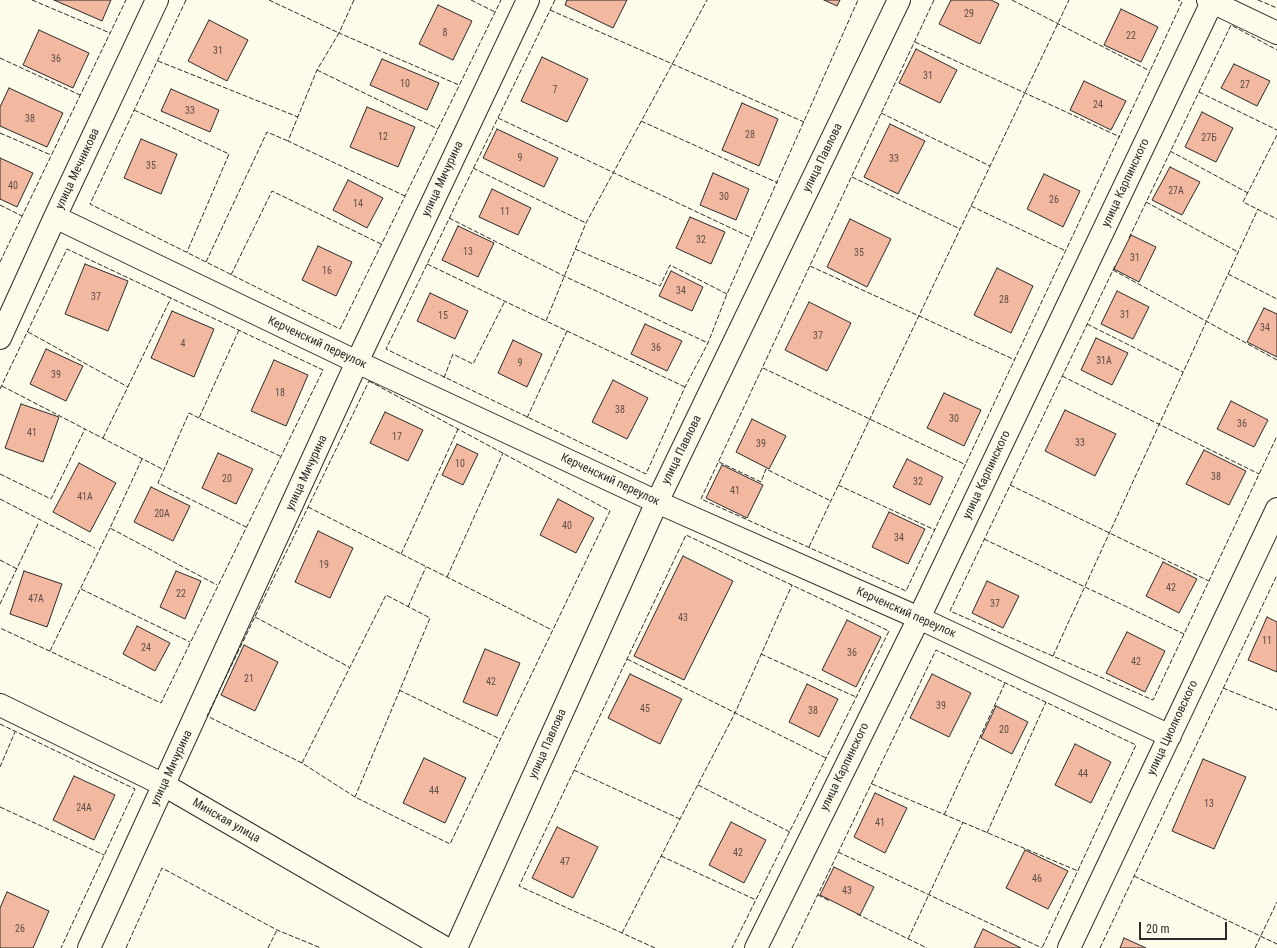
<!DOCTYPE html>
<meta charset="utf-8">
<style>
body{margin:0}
#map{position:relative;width:1277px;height:948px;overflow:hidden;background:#fdfbea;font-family:"Roboto Condensed",sans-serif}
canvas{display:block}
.scale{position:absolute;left:1139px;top:922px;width:88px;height:18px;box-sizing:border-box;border:2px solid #2b2b2b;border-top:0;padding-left:5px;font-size:12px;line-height:14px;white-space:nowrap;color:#2b2b2b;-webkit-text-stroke:3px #fdfbea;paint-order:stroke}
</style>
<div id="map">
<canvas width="1277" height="948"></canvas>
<div class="scale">20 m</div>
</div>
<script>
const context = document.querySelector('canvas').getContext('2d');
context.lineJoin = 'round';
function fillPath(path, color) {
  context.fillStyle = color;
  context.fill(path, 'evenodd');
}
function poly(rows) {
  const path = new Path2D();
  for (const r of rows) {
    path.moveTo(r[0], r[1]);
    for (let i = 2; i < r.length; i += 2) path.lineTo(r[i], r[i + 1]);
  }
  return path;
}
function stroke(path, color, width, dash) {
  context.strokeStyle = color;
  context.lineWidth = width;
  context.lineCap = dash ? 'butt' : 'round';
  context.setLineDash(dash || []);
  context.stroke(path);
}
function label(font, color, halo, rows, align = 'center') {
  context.font = font + ' "Roboto Condensed",sans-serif';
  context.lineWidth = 3;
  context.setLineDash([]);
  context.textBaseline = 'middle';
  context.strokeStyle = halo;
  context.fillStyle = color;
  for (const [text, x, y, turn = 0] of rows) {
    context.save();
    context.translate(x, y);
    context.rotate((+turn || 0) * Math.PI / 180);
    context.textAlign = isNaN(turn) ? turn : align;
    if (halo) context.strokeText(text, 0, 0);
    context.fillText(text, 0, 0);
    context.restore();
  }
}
const building = poly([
 [54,0,111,0,102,21,54,0],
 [567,0,627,0,613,28,565,5,567,0],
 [824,0,840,0,837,6,824,0],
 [951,0,991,0,999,4,980,44,939,24,951,0],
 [438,5,472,21,453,60,419,44,438,5],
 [1121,9,1158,27,1141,62,1104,45,1121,9],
 [209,20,248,40,227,81,188,61,209,20],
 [39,30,89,53,73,88,23,65,39,30],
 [916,49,957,70,940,103,899,83,916,49],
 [542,57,588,79,567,122,521,101,542,57],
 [382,59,439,83,427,110,370,85,382,59],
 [1234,64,1270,81,1257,106,1221,88,1234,64],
 [1084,81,1126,101,1111,130,1070,110,1084,81],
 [9,88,63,113,47,147,0,126,0,107,9,88],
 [171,89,219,110,210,132,161,111,171,89],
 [742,103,778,119,759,166,722,150,742,103],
 [367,107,415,127,398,167,350,147,367,107],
 [1202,112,1233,128,1216,162,1185,147,1202,112],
 [890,124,925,141,898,194,864,177,890,124],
 [497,129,558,158,544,187,483,158,497,129],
 [141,139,177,154,161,194,124,178,141,139],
 [0,158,33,173,17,207,0,199,0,158],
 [1170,167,1200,182,1182,215,1152,200,1170,167],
 [713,173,749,189,736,220,700,205,713,173],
 [1044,174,1080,191,1063,227,1027,209,1044,174],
 [348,180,383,198,367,228,333,210,348,180],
 [492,189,531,208,518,235,479,217,492,189],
 [690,217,725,232,711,264,676,248,690,217],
 [850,219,891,239,867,287,827,267,850,219],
 [458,226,494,243,478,277,442,260,458,226],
 [1131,235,1156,247,1139,282,1114,269,1131,235],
 [318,246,352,262,336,296,302,280,318,246],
 [85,264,128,281,108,331,65,314,85,264],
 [997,268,1033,286,1011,333,974,315,997,268],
 [671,271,703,287,692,311,659,296,671,271],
 [1117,291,1149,307,1133,339,1101,324,1117,291],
 [430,293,468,311,455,339,417,321,430,293],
 [809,302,851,323,827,371,785,350,809,302],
 [1264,308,1277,314,1277,357,1247,342,1264,308],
 [172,311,214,329,194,377,151,358,172,311],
 [645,324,682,341,667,371,631,354,645,324],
 [1096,338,1128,353,1112,385,1081,370,1096,338],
 [513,340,542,354,527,387,498,373,513,340],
 [46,349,83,366,66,401,30,384,46,349],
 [274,360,308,375,286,426,251,411,274,360],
 [613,380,648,398,627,439,592,422,613,380],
 [944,393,981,410,964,446,927,428,944,393],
 [1231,401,1268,420,1254,447,1217,429,1231,401],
 [21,404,59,417,43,462,5,448,21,404],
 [1065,410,1116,434,1095,476,1045,451,1065,410],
 [385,412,423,430,408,461,370,443,385,412],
 [752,419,786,436,769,469,736,452,752,419],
 [457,444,478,454,463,485,442,475,457,444],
 [1204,450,1246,471,1229,505,1186,484,1204,450],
 [218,453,253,469,236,504,202,488,218,453],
 [907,459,943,477,930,505,893,487,907,459],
 [79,463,116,483,90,532,53,512,79,463],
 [722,465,763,485,747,518,706,498,722,465],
 [151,487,190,506,173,541,134,522,151,487],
 [558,499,594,518,576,553,540,535,558,499],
 [889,512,925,529,908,564,872,547,889,512],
 [318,531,353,548,330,598,295,582,318,531],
 [683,556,733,581,684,680,634,656,683,556],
 [1163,562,1197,579,1179,613,1146,596,1163,562],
 [24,571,62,584,47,627,10,614,24,571],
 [176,571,201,581,185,619,160,607,176,571],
 [987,581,1019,596,1003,628,972,613,987,581],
 [1267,617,1277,622,1277,672,1248,660,1267,617],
 [847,620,881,637,856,687,822,670,847,620],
 [137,626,170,643,155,671,123,654,137,626],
 [1127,632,1165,651,1145,692,1106,673,1127,632],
 [244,645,278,662,255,711,221,695,244,645],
 [485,649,520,663,497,716,463,702,485,649],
 [630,674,682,699,660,744,608,718,630,674],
 [932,674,971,693,949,737,910,718,932,674],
 [807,684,838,699,819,737,789,722,807,684],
 [996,706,1028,722,1012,754,981,738,996,706],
 [1075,744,1111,762,1091,803,1055,785,1075,744],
 [424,758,466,778,445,823,403,803,424,758],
 [1203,759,1246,777,1214,849,1172,831,1203,759],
 [74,776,115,795,94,840,53,820,74,776],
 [875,793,907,808,885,853,854,837,875,793],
 [731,822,766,840,744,883,709,865,731,822],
 [557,827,598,847,573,898,532,878,557,827],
 [1025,850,1068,871,1048,909,1006,888,1025,850],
 [834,867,874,887,860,915,820,895,834,867],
 [7,892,49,911,33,948,0,948,0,908,7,892],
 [983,929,1021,948,974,948,983,929],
 [1124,938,1146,948,1120,948,1124,938]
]);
fillPath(building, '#f2b8a0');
stroke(building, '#2b2b2b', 1);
const minor = poly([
 [1208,0,1277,33],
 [55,217,357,362,657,502,919,618,1170,736],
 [0,338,55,217,157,0],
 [0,705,164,785,445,948],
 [89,948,357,362,528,0],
 [456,948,657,502,899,0],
 [756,948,919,618,1213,0],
 [1069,948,1277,509]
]);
stroke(minor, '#2b2b2b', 24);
stroke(minor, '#fdfbea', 22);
stroke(poly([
 [32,0,110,33],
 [186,0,90,204,340,329,501,0],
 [269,0,339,33,317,70,288,141,405,196],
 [354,0,339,33,459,85],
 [471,0,495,12],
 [555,0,386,349,646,474,685,387,708,343,727,294,858,0],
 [934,0,701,499,906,591,1150,71,1182,2,1178,0],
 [1012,0,1150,71],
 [1258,0,1277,8],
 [550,10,804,122],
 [915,42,1120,137],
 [0,58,80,95],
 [158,61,298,117],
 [317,70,438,129],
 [1199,92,1277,130],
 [134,110,229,154,187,252],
 [881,113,990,166],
 [498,118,752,238],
 [641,121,778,183],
 [0,133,51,155],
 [1277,135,1243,202,1277,219],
 [1170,151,1248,193],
 [473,168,586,223],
 [852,177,960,229],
 [1146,202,1238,252],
 [0,205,22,216],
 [971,206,1066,251],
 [449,218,564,276,708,343],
 [1129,238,1231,25,1277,50],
 [575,249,660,286,670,265,727,294],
 [0,262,126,0],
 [206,262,267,132,288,141],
 [427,264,546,321],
 [810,266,1015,360],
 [1115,266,950,611,1153,700,1277,436],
 [1113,270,1277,360],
 [1228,274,1277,299],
 [231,275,272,191,381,244],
 [1087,324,1183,372],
 [239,330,199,418,280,456],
 [28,332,128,387],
 [763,368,966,465],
 [1062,376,1259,474],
 [444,378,453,354,473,364,505,301],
 [369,381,610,511,450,844,355,797,302,763,207,716,369,381],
 [2,386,164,470],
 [685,387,546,321,586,223,707,0],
 [0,389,67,249,323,370,161,703,0,628],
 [199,418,189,413,158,483,246,527],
 [527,418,567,331],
 [103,438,171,298],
 [142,459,110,528,217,585],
 [719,462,761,482,766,469,831,501],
 [0,474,51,499,85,429],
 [838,485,935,530],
 [1010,485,1209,581],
 [0,499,95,548],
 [308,507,552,630],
 [984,539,1184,634],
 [809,547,1069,0],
 [401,554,458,429],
 [0,560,17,569],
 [447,577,503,453],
 [81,589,190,642],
 [0,604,38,524],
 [408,607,426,567],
 [255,617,349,667],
 [50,651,110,528],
 [761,654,856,697],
 [1053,656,1258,209],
 [627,659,826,758],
 [1223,688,1277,710],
 [399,690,500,739],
 [0,724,135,789,61,948],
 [302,763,386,595,430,618,355,797],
 [0,767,15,732],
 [574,770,680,819],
 [872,784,1078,871],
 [698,785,790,832],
 [0,807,104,855],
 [944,815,1005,683],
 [987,833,1046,702],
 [838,852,1042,948],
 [661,856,756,900],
 [1134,876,1277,944],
 [818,895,830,901],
 [857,914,927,948],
 [622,933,680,819,735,713,792,585],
 [908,939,963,822],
 [126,948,162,868,277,930,321,948],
 [268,948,277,930],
 [655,948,519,886,686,535,889,631,732,948],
 [792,948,936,650,1136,745,1042,948],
 [1100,948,1277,575],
 [1255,948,1277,902]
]), '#2b2b2b', 1, [5, 2]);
label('10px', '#5d4e48', null, [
 ["29",969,14],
 ["8",445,33],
 ["22",1131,36],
 ["31",218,51],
 ["36",56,59],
 ["31",928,76],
 ["10",405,84],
 ["27",1245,85],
 ["7",555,90],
 ["24",1098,105],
 ["33",190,111],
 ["38",30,119],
 ["28",750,135],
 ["12",383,137],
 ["27Б",1209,138],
 ["9",520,158],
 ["33",894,159],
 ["35",151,166],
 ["40",13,186],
 ["27А",1176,191],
 ["30",724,197],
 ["26",1054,200],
 ["14",358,204],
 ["11",505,212],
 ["32",701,240],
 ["13",468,252],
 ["35",859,253],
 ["31",1135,258],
 ["16",327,271],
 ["34",681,291],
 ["37",96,297],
 ["28",1004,300],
 ["31",1125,315],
 ["15",443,316],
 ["34",1265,328],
 ["37",818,336],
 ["4",183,344],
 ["36",656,348],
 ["31А",1104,361],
 ["9",520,363],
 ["39",56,375],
 ["18",280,393],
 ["38",620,410],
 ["30",954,419],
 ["36",1242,424],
 ["41",32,433],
 ["17",397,437],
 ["33",1080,443],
 ["39",761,444],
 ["10",460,464],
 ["38",1216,477],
 ["20",227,479],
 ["32",918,482],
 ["41",735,491],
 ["41А",85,497],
 ["20А",162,514],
 ["40",567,526],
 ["34",899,538],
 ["19",324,565],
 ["42",1171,588],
 ["22",181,594],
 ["47А",36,599],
 ["37",995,604],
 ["43",683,618],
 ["11",1267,641],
 ["24",146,648],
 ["36",852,653],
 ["42",1136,662],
 ["21",249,679],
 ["42",491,682],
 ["39",941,706],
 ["45",645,709],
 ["38",813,711],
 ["20",1004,730],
 ["44",1083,774],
 ["44",434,791],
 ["13",1209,804],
 ["24А",84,808],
 ["41",880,823],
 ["42",738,853],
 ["47",565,862],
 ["46",1037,879],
 ["43",847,891],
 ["26",20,929]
]);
label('12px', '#2b2b2b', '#fdfbea', [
 ["улица Павлова",823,158,-64],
 ["улица Мечникова",78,169,-65],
 ["улица Мичурина",443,179,-65],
 ["улица Карпинского",1126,183,-65],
 ["Керченский переулок",317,343,25],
 ["улица Павлова",682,450,-64],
 ["улица Мичурина",307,473,-65],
 ["улица Карпинского",987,475,-65],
 ["Керченский переулок",610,480,25],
 ["Керченский переулок",906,613,24],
 ["улица Циолковского",1173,728,-65],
 ["улица Павлова",548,744,-66],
 ["улица Карпинского",845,767,-64],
 ["улица Мичурина",172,768,-65],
 ["Минская улица",226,821,30]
]);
</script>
